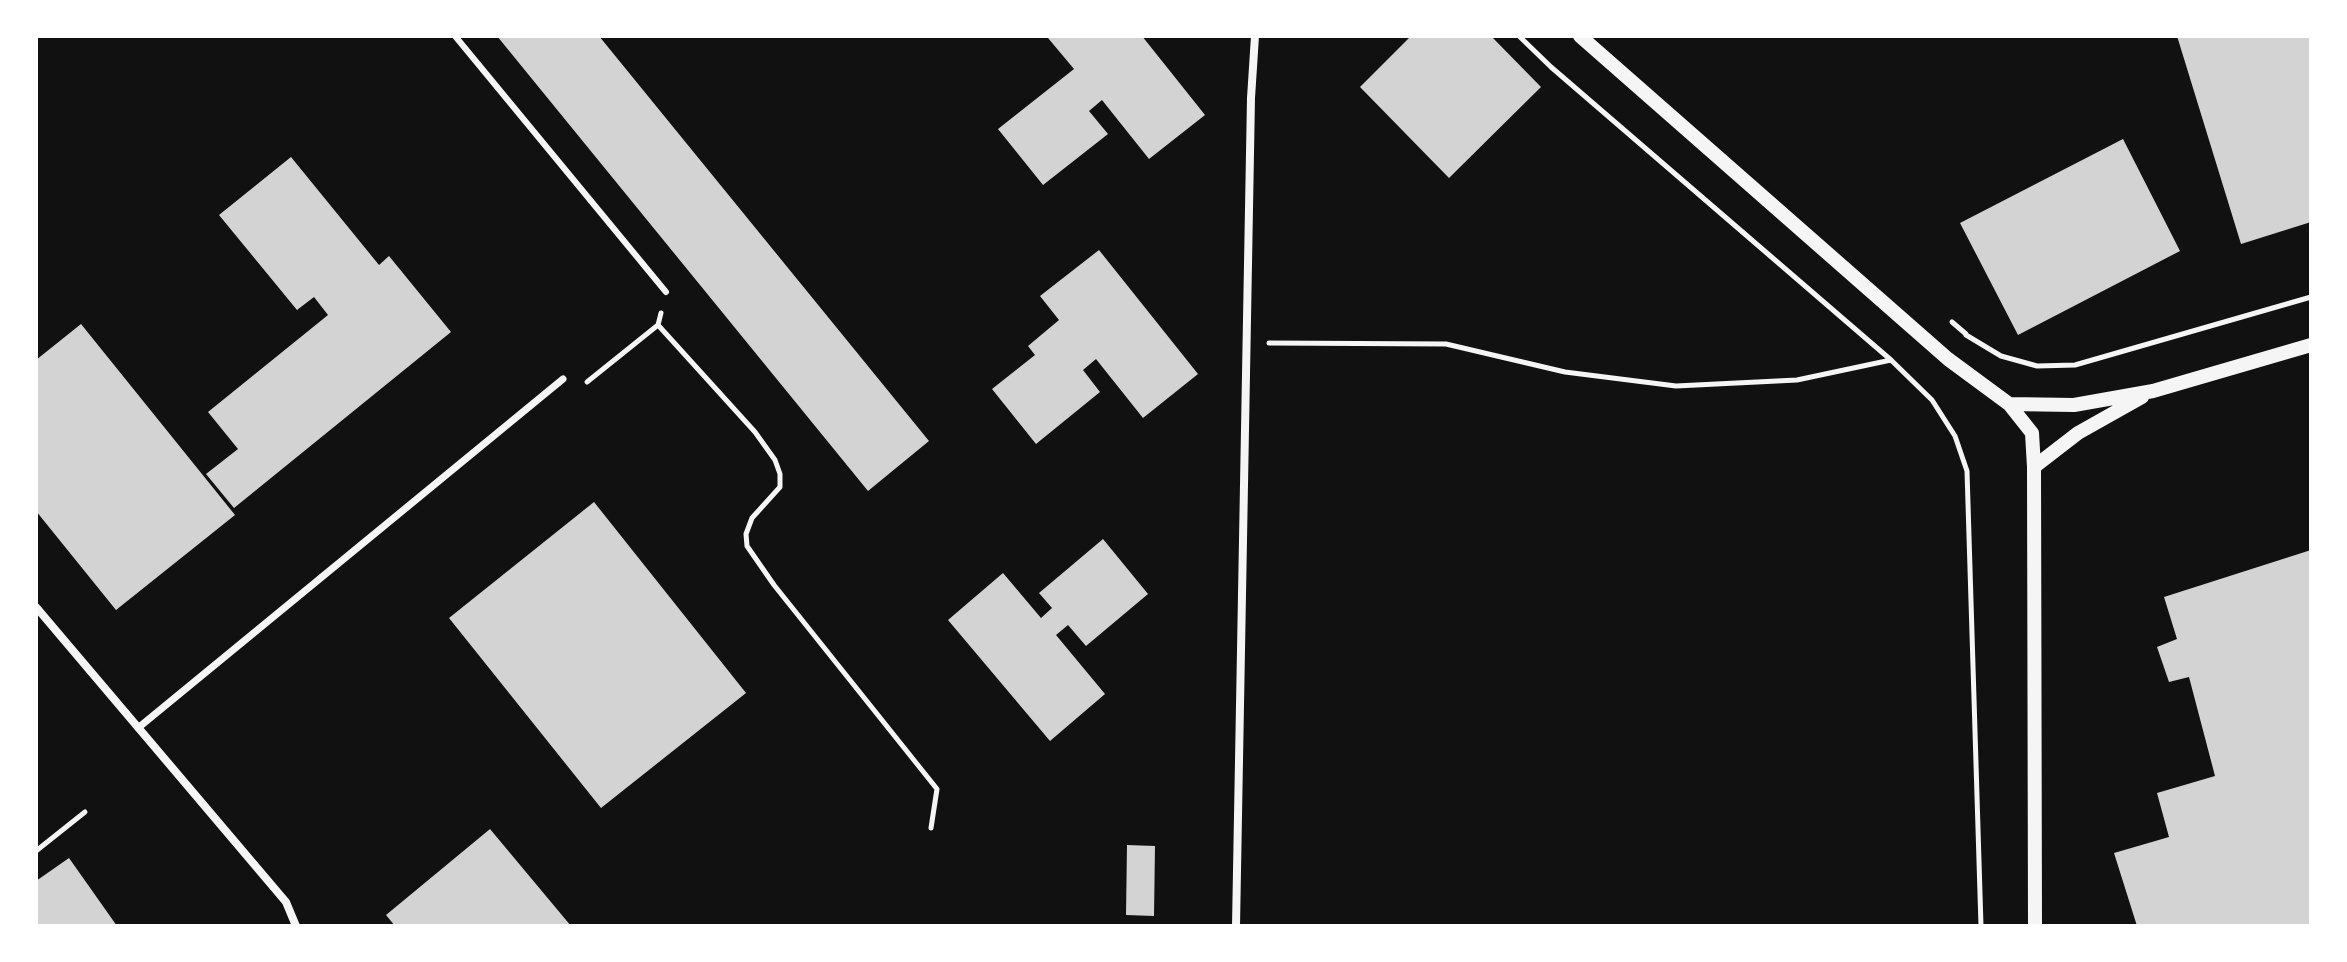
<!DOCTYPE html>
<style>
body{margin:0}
#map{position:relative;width:2347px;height:962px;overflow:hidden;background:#111;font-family:Commissioner,sans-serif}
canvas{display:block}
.frame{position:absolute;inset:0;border:38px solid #fff;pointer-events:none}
</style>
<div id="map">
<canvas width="2347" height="962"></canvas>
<div class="frame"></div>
</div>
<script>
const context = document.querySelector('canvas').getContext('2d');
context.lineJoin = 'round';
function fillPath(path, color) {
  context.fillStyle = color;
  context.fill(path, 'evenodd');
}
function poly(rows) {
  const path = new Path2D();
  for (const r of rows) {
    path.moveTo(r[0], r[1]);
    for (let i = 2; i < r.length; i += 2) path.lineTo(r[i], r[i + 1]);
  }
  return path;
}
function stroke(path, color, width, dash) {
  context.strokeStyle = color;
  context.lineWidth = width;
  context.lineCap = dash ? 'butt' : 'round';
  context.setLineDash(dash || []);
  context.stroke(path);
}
fillPath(poly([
 [497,36,599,36,929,441,868,491],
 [1051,36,1142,36,1205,115,1149,159,1102,100,1089,111,1108,134,1043,185,998,129,1074,69,1048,38],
 [1411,36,1491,36,1541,87,1449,178,1360,87],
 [2177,36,2309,36,2311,222,2241,244],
 [2123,139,2180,251,2018,335,1960,223],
 [291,157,379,265,389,256,451,332,234,508,206,474,238,449,208,412,328,315,314,297,297,310,219,215],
 [1099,250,1198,374,1143,418,1096,359,1083,370,1100,392,1036,444,992,389,1035,355,1028,346,1059,320,1040,296],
 [81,324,235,515,116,610,36,511,36,360],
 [594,502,746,693,601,808,449,618],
 [1103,539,1148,594,1086,646,1068,625,1056,635,1105,694,1050,741,948,620,1003,573,1041,618,1052,608,1039,593],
 [2311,550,2311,926,2137,926,2114,853,2169,837,2157,793,2215,776,2189,677,2169,682,2157,647,2177,639,2164,597],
 [490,829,571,926,395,926,386,915],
 [1127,845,1155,846,1154,916,1126,915],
 [69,858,117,926,36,926,36,881]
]), '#d3d3d3');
stroke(poly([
 [661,313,658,325,755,432,775,460,780,474,780,487,752,518,746,534,747,546,774,585,937,789,931,828],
 [1952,322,1966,334],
 [1966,335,2001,356,2037,366,2075,365,2311,297],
 [1269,343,1446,344,1565,372,1676,386,1797,380,1891,360,1551,67,1519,36],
 [1891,360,1932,400,1955,436,1967,471,1981,926],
 [587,382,658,325],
 [36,851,85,812]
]), '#f5f5f5', 5);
stroke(poly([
 [455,36,666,292]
]), '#f5f5f5', 6);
stroke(poly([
 [138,728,563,379]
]), '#f5f5f5', 7);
stroke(poly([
 [36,607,286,902,296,926],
 [1236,926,1251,98,1255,36]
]), '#f5f5f5', 8);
stroke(poly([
 [1580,36,1948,359,2009,404,2032,433,2034,467,2035,926],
 [2009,404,2074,405,2153,391,2311,345],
 [2034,467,2078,433,2142,397]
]), '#f5f5f5', 14);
</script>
